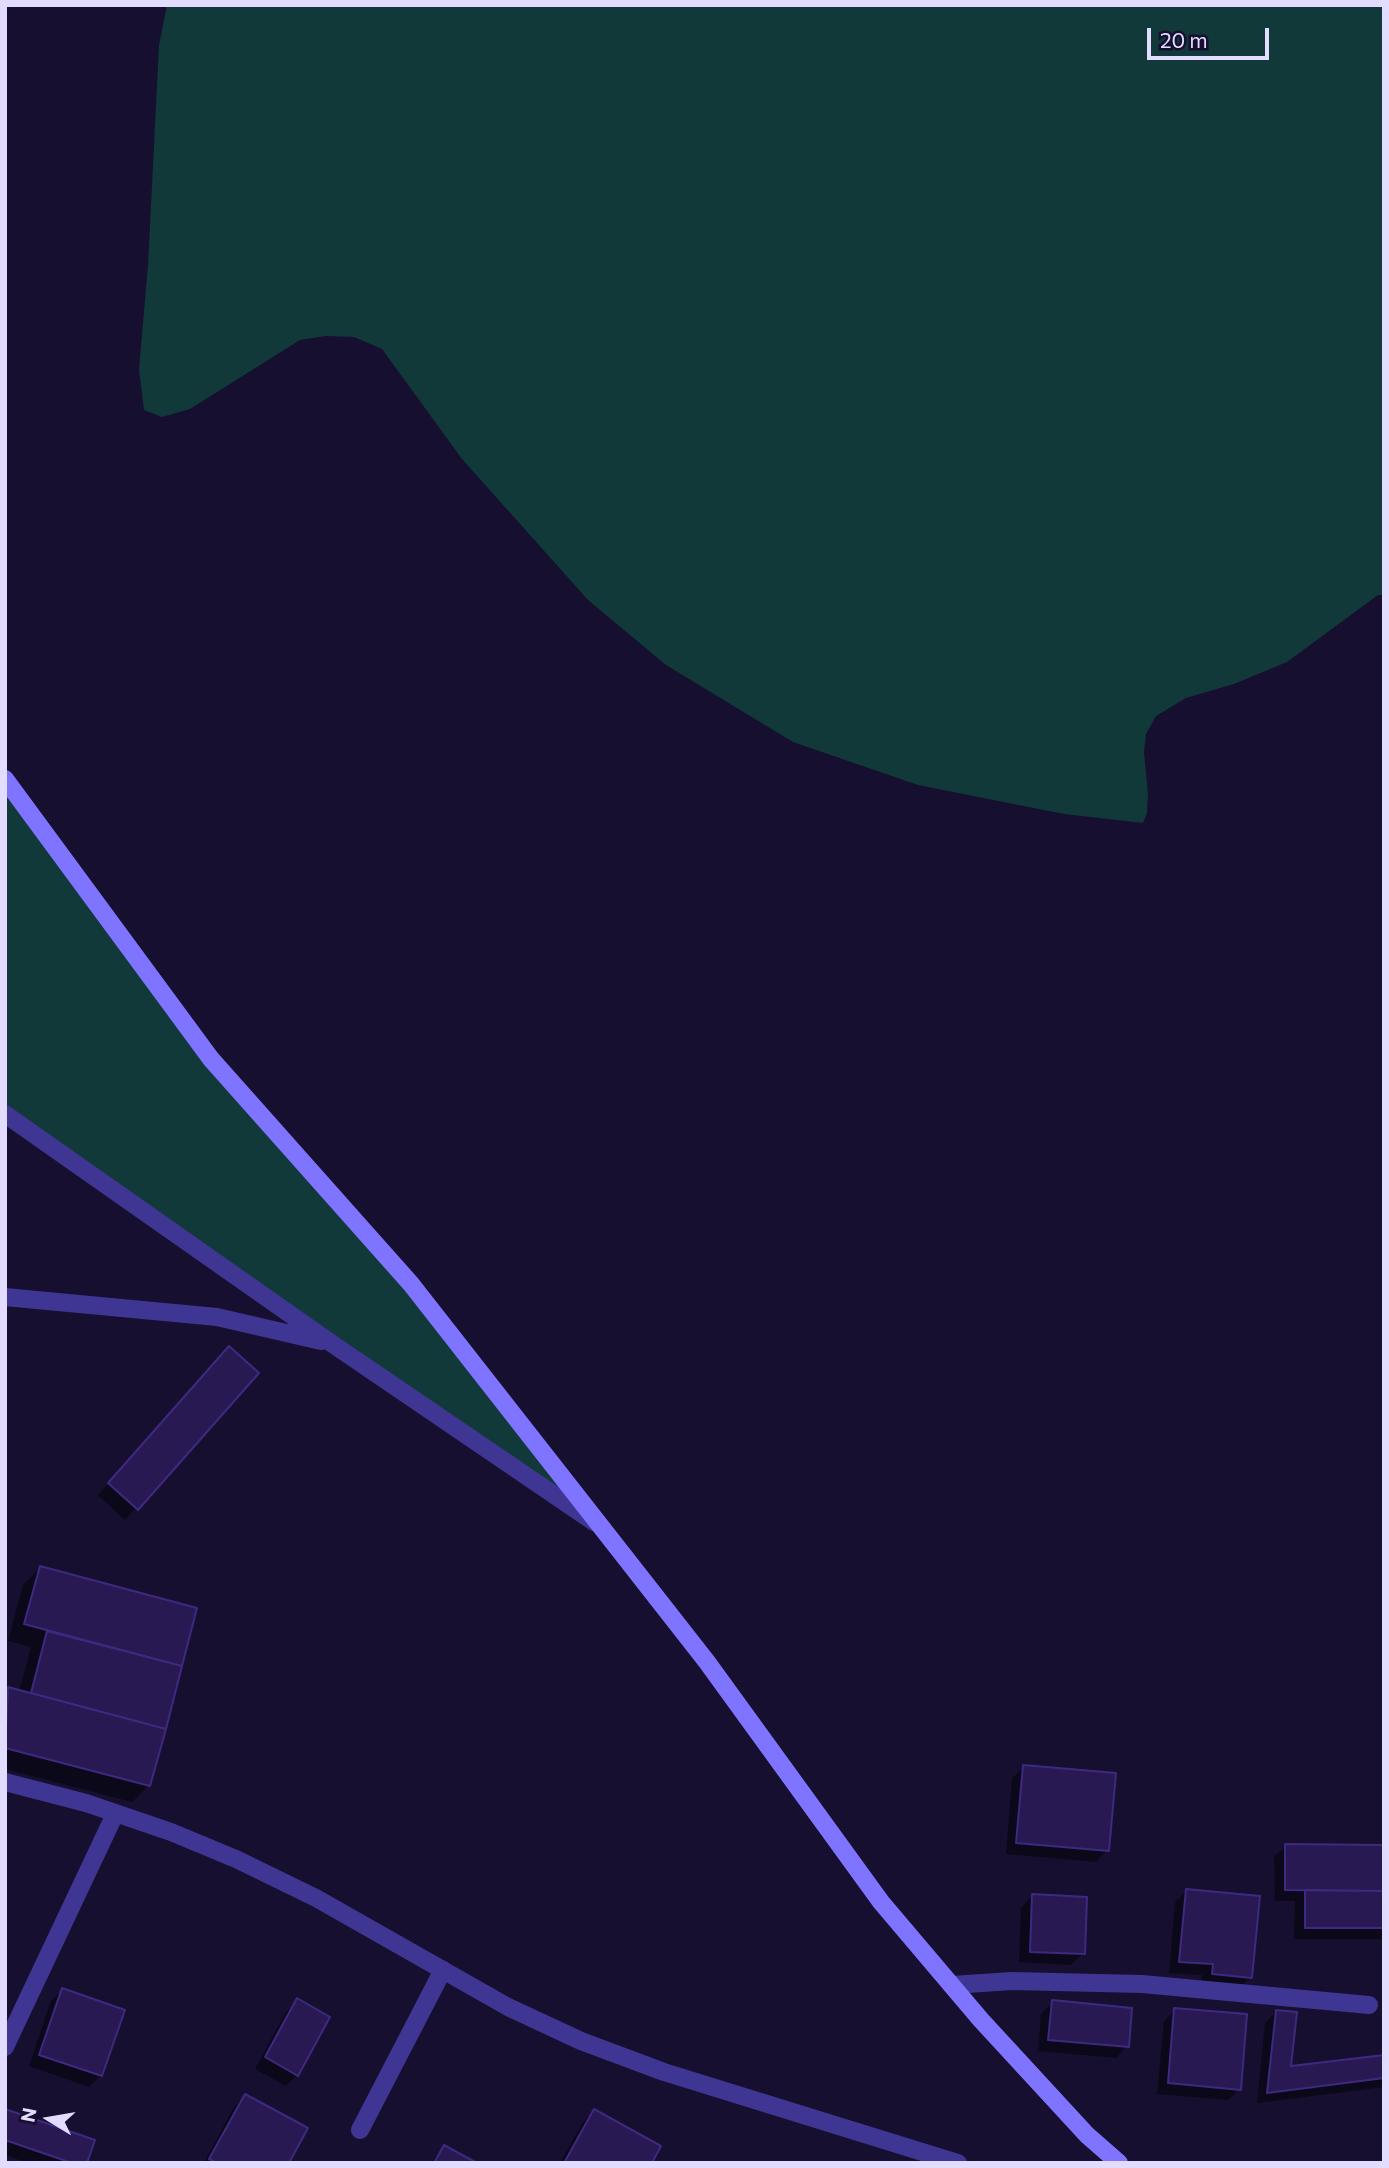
<!DOCTYPE html>
<style>
body{margin:0}
#map{position:relative;width:1389px;height:2168px;overflow:hidden;background:#160f2f;font-family:Commissioner,sans-serif}
canvas{display:block}
.frame{position:absolute;inset:0;border:7px solid #e2ddff;pointer-events:none}
.north{position:absolute;left:14px;top:2084px;width:70px;height:70px;-webkit-text-stroke:5px #160f2f;paint-order:stroke;rotate:281deg;font-size:19px;font-weight:700;line-height:28px;text-align:center;color:#e2ddff}
.north::after{content:'';display:block;margin:auto;width:24px;height:32px;background:#e2ddff;clip-path:polygon(50% 0,100% 100%,50% 72%,0 100%)}
.scale{position:absolute;left:1147px;top:28px;width:122px;height:32px;box-sizing:border-box;border:4px solid #e2ddff;border-top:0;padding-left:9px;font-size:21px;line-height:24px;white-space:nowrap;color:#e2ddff;-webkit-text-stroke:5px #160f2f;paint-order:stroke}
</style>
<div id="map">
<canvas width="1389" height="2168"></canvas>
<div class="frame"></div>
<div class="north">N</div>
<div class="scale">20 m</div>
</div>
<script>
const context = document.querySelector('canvas').getContext('2d');
context.lineJoin = 'round';
function fillPath(path, color) {
  context.fillStyle = color;
  context.fill(path, 'evenodd');
}
function poly(rows) {
  const path = new Path2D();
  for (const r of rows) {
    path.moveTo(r[0], r[1]);
    for (let i = 2; i < r.length; i += 2) path.lineTo(r[i], r[i + 1]);
  }
  return path;
}
function stroke(path, color, width, dash) {
  context.strokeStyle = color;
  context.lineWidth = width;
  context.lineCap = dash ? 'butt' : 'round';
  context.setLineDash(dash || []);
  context.stroke(path);
}
fillPath(poly([
 [167,5,1384,5,1384,595,1378,595,1287,662,1234,684,1186,698,1156,716,1146,734,1144,752,1148,794,1147,813,1143,823,1064,814,918,785,793,742,666,665,588,600,462,459,382,349,354,337,326,336,300,340,190,409,162,417,144,410,139,369,148,265,159,45],
 [5,779,211,1059,411,1284,600,1526,5,1114]
]), '#113939');
fillPath(poly([
 [218,1360,136,1508,125,1520,98,1495],
 [40,1568,195,1609,149,1785,132,1802,5,1769,5,1692,8,1689,19,1692,31,1647,8,1641,23,1585],
 [1024,1767,1107,1850,1096,1862,1006,1854,1012,1778],
 [1286,1846,1384,1847,1384,1939,1294,1939,1295,1901,1275,1901,1274,1857],
 [1186,1891,1251,1977,1239,1988,1201,1985,1202,1975,1169,1973,1175,1902],
 [1032,1896,1083,1953,1071,1965,1019,1962,1021,1908],
 [62,1990,101,2075,89,2087,29,2066,51,2001],
 [298,2000,297,2075,286,2086,255,2069,286,2012],
 [1053,2002,1127,2046,1116,2058,1038,2051,1041,2014],
 [1175,2010,1239,2089,1228,2100,1157,2094,1164,2021],
 [1277,2011,1289,2068,1384,2056,1384,2087,1257,2103,1265,2023],
 [245,2096,287,2163,204,2163,234,2107],
 [5,2111,85,2163,28,2163,5,2155],
 [594,2111,650,2163,560,2163,583,2122],
 [444,2147,473,2163,431,2163]
]), '#0007');
const building = poly([
 [229,1346,259,1373,138,1510,108,1483,229,1346],
 [40,1566,197,1608,182,1666,24,1624,40,1566],
 [47,1631,182,1666,166,1729,31,1693,47,1631],
 [8,1687,166,1729,150,1786,5,1748,8,1687],
 [1023,1765,1116,1773,1109,1851,1016,1843,1023,1765],
 [1285,1844,1384,1845,1384,1891,1285,1890,1285,1844],
 [1186,1889,1260,1896,1252,1978,1212,1974,1213,1964,1179,1962,1186,1889],
 [1305,1890,1384,1891,1384,1928,1305,1928,1305,1890],
 [1032,1894,1087,1897,1085,1954,1030,1952,1032,1894],
 [62,1988,125,2010,102,2076,39,2055,62,1988],
 [297,1998,330,2017,298,2076,265,2057,297,1998],
 [1052,2000,1132,2008,1129,2047,1048,2040,1052,2000],
 [1174,2008,1247,2014,1241,2090,1168,2083,1174,2008],
 [1276,2010,1297,2012,1291,2066,1384,2055,1384,2078,1267,2093,1276,2010],
 [245,2094,308,2128,289,2163,217,2163,209,2159,245,2094],
 [5,2109,95,2140,87,2163,72,2163,5,2140,5,2109],
 [594,2109,661,2146,652,2163,564,2163,594,2109],
 [444,2145,477,2163,434,2163,444,2145]
]);
fillPath(building, '#281952');
stroke(building, '#3f2980', 2);
stroke(poly([
 [952,1985,1012,1981,1142,1984,1369,2005],
 [5,2047,115,1814],
 [360,2130,443,1970]
]), '#3e3692', 18);
stroke(poly([
 [5,1114,331,1343,594,1522],
 [5,1297,217,1317,321,1341],
 [5,1782,86,1803,171,1832,236,1859,316,1898,508,2007,581,2041,664,2072,958,2163]
]), '#3e3692', 18);
stroke(poly([
 [5,779,211,1059,411,1284,707,1662,881,1902,981,2020,1087,2135,1119,2163]
]), '#7f74ff', 18);
</script>
